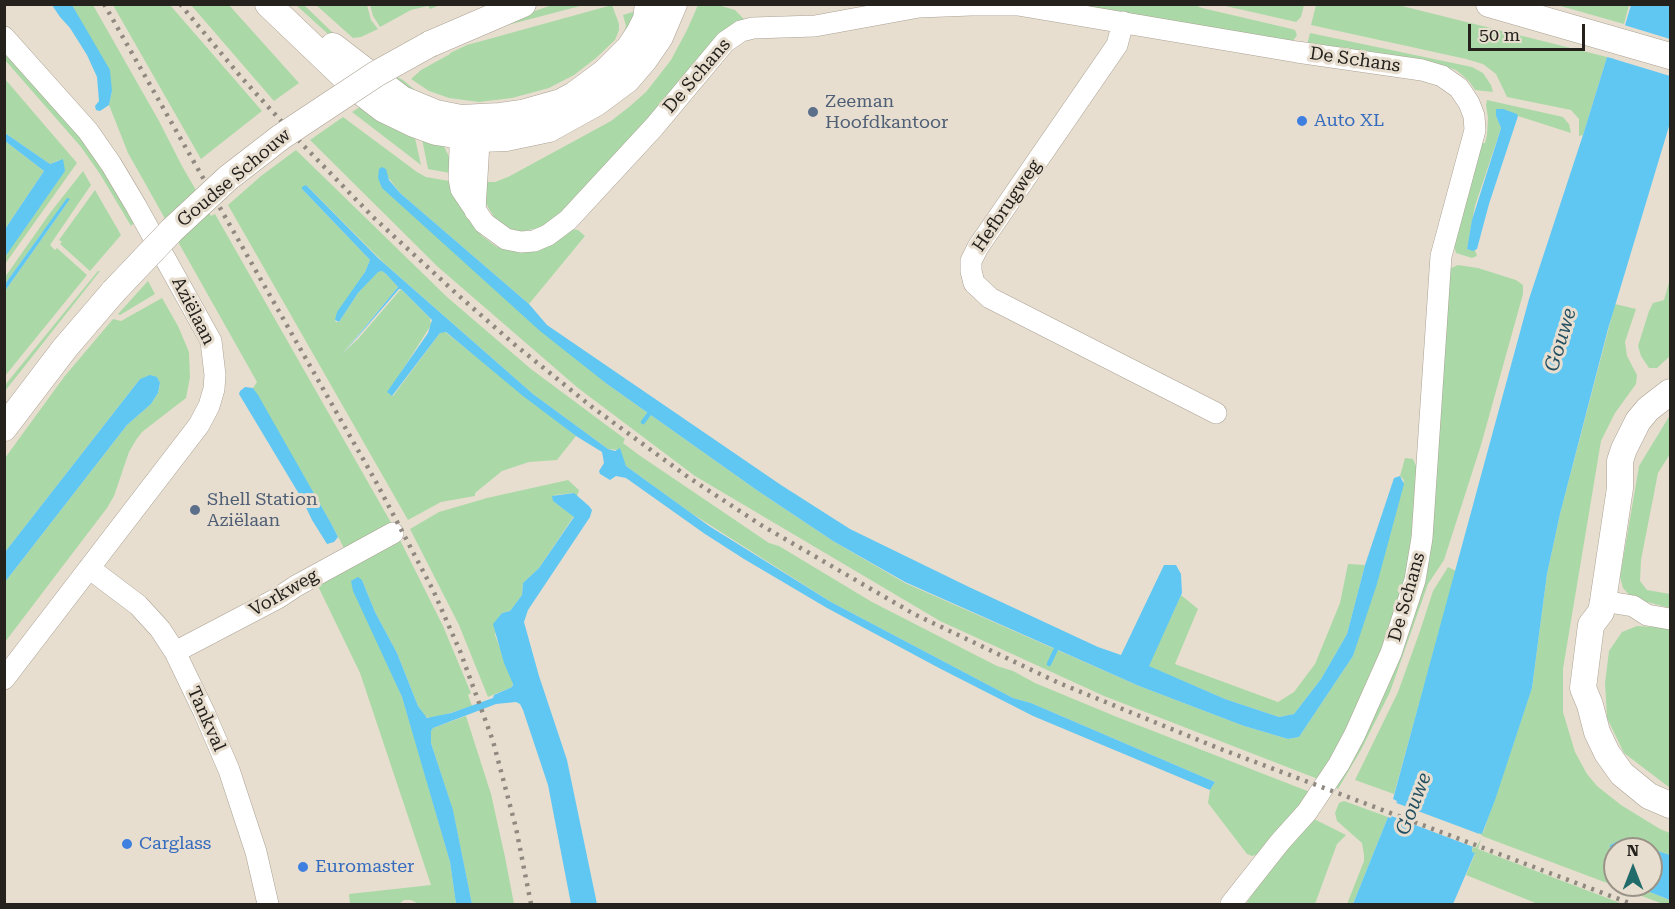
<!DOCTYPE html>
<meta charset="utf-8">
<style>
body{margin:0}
#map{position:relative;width:1675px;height:909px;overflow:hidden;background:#e8ded0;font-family:"Roboto Serif",serif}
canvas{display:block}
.frame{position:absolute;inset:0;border:6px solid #25221d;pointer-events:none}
.north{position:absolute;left:1603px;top:837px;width:60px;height:60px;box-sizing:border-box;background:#e8ded0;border:2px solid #9a9388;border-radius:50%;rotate:0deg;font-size:16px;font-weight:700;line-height:24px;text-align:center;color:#25221d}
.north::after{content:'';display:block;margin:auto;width:21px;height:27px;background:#216c6a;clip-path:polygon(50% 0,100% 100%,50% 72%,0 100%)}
.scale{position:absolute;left:1468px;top:24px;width:117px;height:27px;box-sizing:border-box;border:3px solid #25221d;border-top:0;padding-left:8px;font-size:18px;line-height:21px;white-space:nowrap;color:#25221d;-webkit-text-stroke:4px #e8ded0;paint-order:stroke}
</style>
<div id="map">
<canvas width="1675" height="909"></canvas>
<div class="frame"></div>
<div class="north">N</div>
<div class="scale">50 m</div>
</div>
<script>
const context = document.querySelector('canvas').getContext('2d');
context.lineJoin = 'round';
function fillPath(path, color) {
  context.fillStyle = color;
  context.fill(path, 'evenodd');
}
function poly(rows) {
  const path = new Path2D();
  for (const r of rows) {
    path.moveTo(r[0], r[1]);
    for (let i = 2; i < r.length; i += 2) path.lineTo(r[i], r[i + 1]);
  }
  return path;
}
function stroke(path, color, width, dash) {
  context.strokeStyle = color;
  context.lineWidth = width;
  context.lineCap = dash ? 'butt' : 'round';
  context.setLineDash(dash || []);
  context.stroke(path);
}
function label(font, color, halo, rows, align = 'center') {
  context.font = font + ' "Roboto Serif",serif';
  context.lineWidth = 6;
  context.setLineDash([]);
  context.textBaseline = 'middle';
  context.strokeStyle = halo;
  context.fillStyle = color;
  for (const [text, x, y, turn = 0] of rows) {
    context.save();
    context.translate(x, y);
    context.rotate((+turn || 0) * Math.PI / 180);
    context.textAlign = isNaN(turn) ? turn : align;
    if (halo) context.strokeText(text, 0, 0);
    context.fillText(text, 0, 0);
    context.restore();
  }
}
fillPath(poly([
 [72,5,93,5,159,121,182,166,211,216,215,214,393,526,346,552,332,525,253,388,257,382,128,153,109,105,112,91],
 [113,5,170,5,262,111,201,159],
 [191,5,229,5,299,83,274,101],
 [296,5,304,5,332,32,376,67,403,80,415,90,442,102,477,107,492,107,533,99,558,91,578,80,605,59,620,43,626,26,623,15,639,10,638,22,629,39,608,62,581,84,560,95,534,104,493,112,470,112,428,105,391,87,370,72],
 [316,5,367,5,371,20,378,29,361,37,353,38],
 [370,5,370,4,440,5,430,9,428,6,411,10,380,27,373,16],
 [552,5,584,5,481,32,481,30],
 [612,5,619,24,619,30,615,40,596,58,574,75,549,88,512,98,479,102,449,98,429,91,411,79,421,70,450,54,450,53,467,45],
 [698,5,718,5,735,10,746,21,554,220,544,227,518,232,508,228,497,221,489,209,483,197,483,182,495,182,508,177,611,121,629,107,646,92,671,60,687,30],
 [1073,5,1195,5,1202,8,1292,29,1295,30,1297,35,1293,41],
 [1221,5,1304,5,1301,17,1296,22],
 [1316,5,1398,5,1607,57,1583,135,1579,136,1579,119,1571,110,1507,97,1496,74,1483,64,1466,59,1311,25],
 [1557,5,1629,5,1624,24],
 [1310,33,1472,67,1483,73,1491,85,1493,92,1475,90,1469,81,1456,70,1435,63,1307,45],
 [5,50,87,143,136,221,131,226,100,174,81,147,5,60],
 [5,79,77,163,5,264,5,257,59,160,50,164,5,133],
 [1487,100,1563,117,1569,124,1571,133,1518,116,1496,116,1501,128,1475,206,1467,249,1475,250,1477,256,1472,258,1456,253,1453,243,1482,143,1485,143,1487,135,1488,118,1486,105],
 [366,103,399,130,415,138,421,165,352,112],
 [343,117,417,172,426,177,455,182,468,219,482,236,497,247,514,251,571,229,578,230,585,236,529,304,400,193,387,176,378,178,607,384,758,491,833,541,905,583,1139,686,1244,726,1288,739,1299,737,1353,656,1404,480,1400,476,1405,458,1413,459,1418,470,1413,543,1398,611,1354,718,1318,779,1104,696,940,621,695,476,578,388,438,267,310,140],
 [421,134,443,144,450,159,450,173,428,169],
 [5,141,44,171,5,229],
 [296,150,447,297,531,369,625,439,623,443,639,455,769,543,779,546,872,602,997,666,1013,671,1035,683,1117,717,1310,792,1262,853,1252,856,1247,854,1208,803,1210,790,1215,782,1031,703,1013,698,831,602,691,513,626,466,618,450,608,449,533,394,385,264,306,185,302,189,370,260,365,272,335,320,336,322,339,322,358,293,377,272,382,271,386,274,398,287,342,354,358,339,401,289,430,318,431,325,388,393,393,396,440,333,444,331,576,436,557,460,529,462,502,471,475,493,475,496,441,502,408,520,228,205,261,176],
 [83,171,91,185,50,245,55,250,57,248,87,275,5,376,5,291,70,199,41,234,5,284,5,277,50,213],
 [95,190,121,235,90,271,60,244,62,242,59,240],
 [1458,265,1478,268,1516,280,1523,285,1523,294,1481,445,1444,560,1428,584,1390,692,1361,750,1338,789,1334,786,1401,652,1449,269],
 [98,271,100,271,5,391,5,385],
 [1670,279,1670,356,1657,368,1649,368,1641,356,1638,346,1649,311,1653,303,1664,300],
 [148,281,155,294,120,315,118,314],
 [162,298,178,326,189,352,190,377,186,398,142,432,136,440,129,452,114,496,107,508,5,642,5,582,127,425,151,404,158,393,160,384,157,377,140,379,5,552,5,458,64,377,113,319,121,321],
 [1615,304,1636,309,1625,342,1627,356,1637,375,1636,384,1615,413,1601,441,1563,669,1563,712,1575,752,1587,774,1597,786,1621,805,1660,829,1670,833,1670,855,1622,839,1610,845,1608,863,1615,867,1615,885,1632,885,1670,900,1670,904,1663,904,1482,836,1478,849,1623,904,1538,904,1466,875,1475,854,1472,852,1472,850,1479,832,1483,833,1532,688,1547,574,1560,514],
 [1670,415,1670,454,1658,473,1641,560,1640,581,1647,590,1670,594,1670,608,1632,598,1623,588,1620,577,1639,466],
 [568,480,579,490,577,497,573,493,555,495,553,501,574,516,539,568,523,583,522,595,510,611,502,613,495,635,513,682,512,687,488,697,459,625,410,529,439,512,487,498],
 [398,536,443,626,471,693,468,695,472,706,431,719,425,716,418,706,397,653,375,612,362,580,380,647,402,697,417,746,450,862,456,904,419,904,411,900,404,900,399,904,350,904,349,894,431,885,360,673,316,582],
 [1348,564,1365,565,1347,634,1321,679,1294,714,1279,717,1225,699,1148,666,1181,595,1198,609,1175,664,1278,702,1294,692,1315,664,1340,603],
 [1448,567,1456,571,1394,794,1355,780,1398,692,1420,631,1433,591],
 [1637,626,1670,628,1670,788,1624,753,1607,718,1605,683,1609,651,1622,632],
 [466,716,491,794,505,857,514,904,472,904,453,811,431,743,431,731,433,728],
 [1344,801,1388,817,1353,904,1347,904,1364,861,1364,855,1362,843,1337,821,1335,813,1339,803],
 [1304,814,1346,835,1337,844,1315,904,1246,904]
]), '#aad9a7');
fillPath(poly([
 [52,5,72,5,110,70,112,91,109,105,100,111,96,110,95,106,99,101,97,77,87,55,70,28,60,17],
 [1631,5,1670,5,1670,123,1608,329,1560,514,1547,574,1532,688,1495,800,1482,834,1479,833,1472,849,1472,852,1475,853,1453,904,1353,904,1388,817,1391,818,1397,801,1393,799,1529,299,1583,135,1607,57,1615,59],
 [1496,109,1503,109,1517,114,1518,116,1489,204,1477,249,1473,251,1467,249,1472,220,1501,128,1496,116],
 [5,133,50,164,63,159,65,171,5,257,5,229,44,171,5,141],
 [382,167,386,169,389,180,400,193,529,304,547,325,781,485,850,529,969,587,1098,647,1121,655,1164,565,1176,565,1181,574,1182,593,1149,666,1225,699,1279,717,1294,714,1321,679,1347,634,1365,565,1394,478,1400,476,1404,484,1377,584,1353,656,1299,737,1288,739,1244,726,1139,686,905,582,833,541,758,491,607,384,540,331,382,188,378,178,379,169],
 [306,185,378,258,533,394,608,449,615,451,620,448,626,466,709,526,831,602,1013,698,1031,703,1215,782,1210,790,1033,716,939,668,827,608,744,559,705,534,626,478,616,476,610,480,600,474,599,471,604,463,602,452,576,436,523,396,446,332,440,333,392,396,387,392,428,333,432,320,401,289,399,289,341,356,398,287,386,274,382,271,378,272,358,293,339,322,335,320,337,312,365,272,370,260,302,189,302,187],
 [67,198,70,199,5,291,5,284],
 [150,375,157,377,160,383,158,393,151,404,127,425,5,582,5,552,140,379],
 [245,387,253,388,258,395,332,525,338,537,334,542,327,544,312,520,302,499,239,394,240,391],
 [574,493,589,506,592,510,590,517,528,610,524,622,539,676,567,760,597,904,571,904,548,785,523,710,520,704,516,702,496,704,433,728,431,731,431,743,453,810,472,904,456,904,450,862,402,697,353,591,351,581,358,577,362,580,375,612,397,653,418,706,427,718,451,713,493,698,494,695,512,687,513,684,504,663,493,624,502,613,510,611,522,595,523,583,539,568,574,517,553,501,552,496],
 [1622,839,1670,855,1670,900,1632,885,1651,885,1651,849,1615,849,1615,867,1608,863,1610,845]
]), '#60c7f3');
fillPath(poly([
 [1624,25,1670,39,1670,76,1614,59],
 [1391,801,1482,835,1482,837,1476,848,1386,814,1389,814,1393,803]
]), '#e8ded0');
stroke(poly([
 [643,422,649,414],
 [1049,664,1056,649]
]), '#60c7f3', 4.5);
const minor = poly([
 [1123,22,1117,45,978,247,971,261,971,271,974,283,990,298,1216,413],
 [4,37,88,131,111,164,136,206,211,341,215,375,214,389,209,406,199,425,4,679],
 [461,121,459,178,461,189,484,223,506,239,521,242,534,241,548,235,568,220,654,127,725,42,741,31,753,28,815,26,919,7,971,5,1018,5,1297,52,1422,70,1442,76,1459,88,1469,103,1474,116,1475,130,1441,256,1422,538,1415,580,1391,653,1355,734,1339,764,1307,812,1280,842,1231,904],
 [475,211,480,125],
 [89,568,138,605,160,629,175,652,204,712,229,770,256,852,268,904],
 [1603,601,1633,606,1647,615,1670,619],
 [175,652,278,598,296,586,393,533]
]);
const major = poly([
 [268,4,357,89,383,109,414,124,436,132,480,139,506,138,549,129,596,103,627,80,645,59,660,37,674,4],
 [1489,4,1670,56],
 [430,44,523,4],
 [333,46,402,99,436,113,461,118,500,116,522,113,561,102,574,95,605,72,629,48,639,33,646,19,648,4],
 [1670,392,1648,409,1638,421,1624,449,1620,461,1620,488,1603,601,1601,612,1591,625,1583,688,1590,705,1597,732,1607,753,1622,774,1649,796,1670,805],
 [4,428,65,348,114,291]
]);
stroke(minor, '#aaa193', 22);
stroke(major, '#aaa193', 27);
stroke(minor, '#fff', 21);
stroke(major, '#fff', 26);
stroke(poly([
 [104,4,375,480,433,590,460,651,493,741,516,828,531,904],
 [180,4,241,77,302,144,373,217,458,295,514,344,592,407,688,477,761,525,914,614,1059,683,1218,748,1632,904]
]), '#90897f', 4.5, [3, 6]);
const majorBridge = poly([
 [114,291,172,230,228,178,281,137,376,74,430,44]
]);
stroke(majorBridge, '#aaa193', 27, []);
stroke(majorBridge, '#fff', 26);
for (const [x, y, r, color] of [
 [813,112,6,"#5c6f8a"],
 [1302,121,6,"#3f7fe0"],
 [195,510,6,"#5c6f8a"],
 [127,844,6,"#3f7fe0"],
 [303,867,6,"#3f7fe0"]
]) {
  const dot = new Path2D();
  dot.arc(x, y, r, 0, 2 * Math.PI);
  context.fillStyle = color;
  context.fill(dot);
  stroke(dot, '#e8ded0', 2);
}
label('18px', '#25221d', '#e8ded0', [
 ["De Schans",1355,60,8],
 ["De Schans",697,76,-49],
 ["Goudse Schouw",234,178,-40],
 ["Hefbrugweg",1007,206,-56],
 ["Aziëlaan",193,311,63],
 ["Vorkweg",284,593,-30],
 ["De Schans",1407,597,-74],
 ["Tankval",206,719,66]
]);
label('18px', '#4e5e75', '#e8ded0', [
 ["Zeeman",825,102],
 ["Hoofdkantoor",825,123],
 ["Shell Station",207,500],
 ["Aziëlaan",207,521]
], 'left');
label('18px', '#366cbe', '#e8ded0', [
 ["Auto XL",1314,121],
 ["Carglass",139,844],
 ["Euromaster",315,867]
], 'left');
label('italic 20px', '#245062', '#e8ded0', [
 ["Gouwe",1561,340,-73],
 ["Gouwe",1414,804,-69]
]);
</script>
